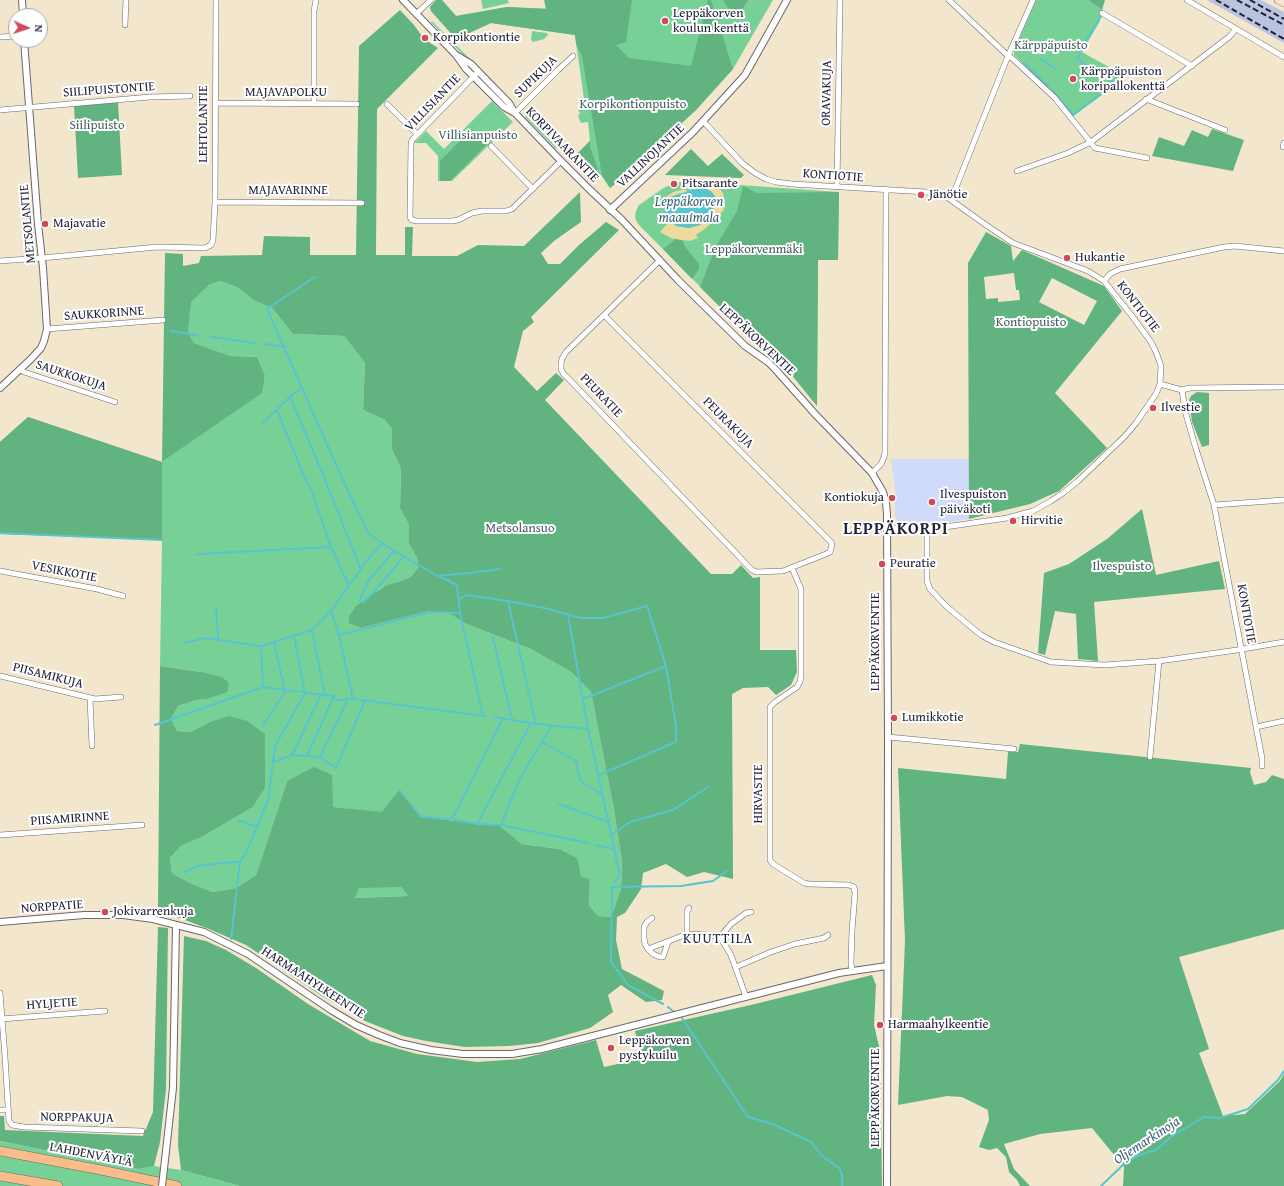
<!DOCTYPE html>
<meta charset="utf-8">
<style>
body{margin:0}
#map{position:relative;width:1284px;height:1186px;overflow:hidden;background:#f2e6cd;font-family:"Gentium Book Plus",serif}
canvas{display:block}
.north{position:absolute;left:8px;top:8px;width:40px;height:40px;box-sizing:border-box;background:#fff;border:1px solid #a7a7b1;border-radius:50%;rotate:93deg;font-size:11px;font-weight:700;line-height:16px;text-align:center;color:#22223b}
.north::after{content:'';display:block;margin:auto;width:14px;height:18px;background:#d1495b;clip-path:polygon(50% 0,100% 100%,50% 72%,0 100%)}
</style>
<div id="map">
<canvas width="1284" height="1186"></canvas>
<div class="north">N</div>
</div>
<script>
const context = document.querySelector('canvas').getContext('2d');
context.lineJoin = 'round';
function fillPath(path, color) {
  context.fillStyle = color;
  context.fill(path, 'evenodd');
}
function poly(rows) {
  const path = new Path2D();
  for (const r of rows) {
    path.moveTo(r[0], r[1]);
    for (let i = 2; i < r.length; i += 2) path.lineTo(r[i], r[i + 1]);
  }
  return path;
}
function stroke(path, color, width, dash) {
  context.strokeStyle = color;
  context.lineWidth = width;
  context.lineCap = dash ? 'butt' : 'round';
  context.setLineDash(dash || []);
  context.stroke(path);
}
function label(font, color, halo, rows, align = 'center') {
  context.font = font + ' "Gentium Book Plus",serif';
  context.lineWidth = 4;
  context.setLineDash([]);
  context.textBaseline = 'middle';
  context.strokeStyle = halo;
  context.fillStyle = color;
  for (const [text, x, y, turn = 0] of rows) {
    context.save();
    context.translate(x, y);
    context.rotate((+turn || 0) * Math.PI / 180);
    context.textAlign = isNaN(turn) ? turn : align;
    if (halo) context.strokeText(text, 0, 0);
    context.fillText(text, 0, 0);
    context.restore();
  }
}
fillPath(poly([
 [891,459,969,459,969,519,928,525,902,524,897,521,895,516,895,488]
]), '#d0daf9');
fillPath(poly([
 [1207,0,1261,0,1284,12,1284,43]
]), '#bac4de');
fillPath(poly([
 [436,0,442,0,456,16,507,7,583,10,586,0,773,0,733,69,696,110,615,184,610,188,602,176,582,164,574,157,590,141,588,122,581,123,578,116,580,113,578,110,585,106,575,35,491,23,456,39,431,11,430,7],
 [481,0,508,0,509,3,483,9],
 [1036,0,1088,0,1102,10,1100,21,1082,52,1125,76,1124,79,1072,117,1051,91,1014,55,1014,51],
 [432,21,471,60,470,62,431,22],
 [532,31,547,33,548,35,544,39,533,42,531,40],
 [492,101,513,122,452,181,438,181,438,156,426,143,414,143,426,131,444,149],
 [526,116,557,148,556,149,525,117],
 [683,181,839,192,838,260,818,260,817,406,787,369,763,350,638,224,635,218,636,211,639,205,665,187],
 [220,281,237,287,253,300,272,308,293,334,344,336,365,363,363,410,385,420,392,429,392,449,401,469,400,508,409,525,409,544,417,558,418,569,411,577,401,581,386,585,378,590,361,628,429,611,449,613,464,623,531,649,571,672,591,692,614,810,622,862,621,889,611,917,598,916,589,905,590,879,581,876,559,849,522,844,500,826,332,807,332,775,287,781,256,875,236,888,213,892,190,883,172,873,170,858,181,846,202,837,253,807,265,788,210,722,190,732,177,731,171,719,178,706,197,700,207,699,201,672,160,666,162,540,0,534,0,442,28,417,162,462,261,393,265,375,257,357,231,356,194,343,188,332,190,302,209,285],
 [359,887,401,887,408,896,355,898],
 [0,1141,139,1169,154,1166,181,1170,240,1186,0,1186]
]), '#77d197');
fillPath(poly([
 [436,0,442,0,456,16,507,7,546,9,544,0,632,0,626,42,616,45,629,58,691,66,708,0,711,0,733,69,696,110,615,184,610,188,602,176,582,56,576,44,575,35,491,23,456,39,431,11,430,7],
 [723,0,748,0,736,20],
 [1088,0,1105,0,1102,10],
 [400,10,414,25,424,39,438,48,377,109,376,255,405,255,405,227,413,227,412,256,457,256,478,245,524,246,580,192,581,222,554,241,541,253,548,264,560,264,579,245,606,222,619,230,531,317,534,322,523,331,514,367,537,391,556,373,564,380,545,400,711,574,732,574,741,565,753,578,760,577,760,650,796,650,797,672,791,685,776,695,768,687,743,688,732,694,733,879,704,872,687,877,666,864,643,873,641,889,625,913,617,917,616,940,622,969,664,991,662,1000,646,1002,621,985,608,995,613,1012,590,1028,538,1043,509,1046,465,1047,426,1041,403,1036,365,1021,322,996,246,945,209,929,158,910,160,666,201,672,222,677,229,683,227,692,207,699,197,700,178,706,171,719,177,731,190,732,210,722,229,716,247,721,265,734,265,788,253,807,202,837,181,846,170,858,172,873,190,883,213,892,236,888,256,875,287,781,314,767,332,775,333,807,382,812,399,790,421,817,500,826,522,844,559,849,577,858,581,876,590,879,589,905,598,916,611,917,621,889,622,862,614,810,591,692,571,672,531,649,464,623,449,613,429,611,361,628,349,623,349,616,356,606,386,585,401,581,411,577,418,568,417,558,409,544,409,525,400,508,401,469,392,449,392,429,385,420,363,410,365,363,344,336,293,334,272,308,253,300,237,287,220,281,209,285,191,302,188,332,194,343,231,356,257,357,265,375,262,393,162,462,162,539,0,534,0,442,28,417,162,462,165,253,183,254,183,266,199,263,201,256,262,255,264,236,310,237,310,255,356,255,359,46],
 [401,887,408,896,355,898,359,888],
 [118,102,122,175,78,178,74,105],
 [472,129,486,145,450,181,440,181,440,161],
 [1212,129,1244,140,1233,171,1152,156,1159,137,1184,146,1192,130,1208,137],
 [590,141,590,147,598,169,595,172,582,164,574,157],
 [691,149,708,166,722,154,744,175,741,178,665,175],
 [743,186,757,193,839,192,838,260,818,260,817,406,787,369,763,350,700,287,715,248,737,211],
 [986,232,1011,246,1013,261,1022,250,1104,286,1122,311,1055,393,1107,448,1059,491,1030,504,969,519,968,263],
 [1014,273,1016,290,1019,290,1020,300,998,302,998,298,986,299,984,277],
 [1052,278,1097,301,1084,325,1039,302],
 [676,239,682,240,686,248,699,264,699,269,692,279,663,249],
 [1197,392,1209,393,1209,445,1202,447,1192,422,1189,400,1191,396],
 [1142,509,1156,575,1219,561,1225,589,1094,602,1098,661,1078,659,1076,614,1055,611,1045,655,1038,653,1044,573,1069,564,1107,539],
 [1020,744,1251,768,1250,772,1254,785,1266,782,1272,775,1284,779,1284,929,1179,957,1209,1049,1199,1053,1223,1116,1245,1114,1280,1081,1284,1074,1284,1186,1123,1186,1124,1167,1092,1128,1040,1134,1004,1144,1014,1169,1030,1186,1020,1186,1017,1180,1009,1172,1006,1157,997,1148,989,1150,979,1147,989,1120,988,1110,962,1097,947,1096,898,1105,905,941,898,768,1006,779,1008,752,1018,752],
 [158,927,168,928,166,1089,160,1142,154,1166,139,1169,0,1141,0,1116,4,1116,5,1130,143,1136,153,1112],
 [184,936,206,941,226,950,256,968,308,1004,370,1041,417,1054,477,1062,520,1059,596,1040,604,1067,641,1059,635,1031,755,1004,872,975,876,985,874,1025,880,1051,882,1186,240,1186,181,1170,178,1145]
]), '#61b380');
fillPath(poly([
 [704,187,715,187,721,190,723,193,725,206,723,211,706,228,696,235,698,238,690,241,682,240,671,238,660,232,666,225,671,222,676,226,689,228,700,225,707,218,715,206,707,189,701,189],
 [685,189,687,192,667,198,665,201,666,197,673,192]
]), '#eeda9e');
fillPath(poly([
 [700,188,707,189,712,192,717,199,715,206,707,217,700,225,689,228,676,226,671,222,666,216,664,210,664,203,667,198,679,194]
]), '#57c4ce');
stroke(poly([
 [1041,59,1056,69],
 [1024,63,1048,86],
 [1052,90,1073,115,1115,83,1077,59,1080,51,1101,16],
 [315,277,267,309,342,478,368,533,394,551,438,576,470,573,500,569],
 [171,331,197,335],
 [211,337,255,343],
 [265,344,285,347],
 [290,397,324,477,361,570],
 [277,410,306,481,311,489,331,547,349,586],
 [263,423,292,395,302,388],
 [0,533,162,540],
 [197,554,331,547],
 [439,576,457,585,460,613,483,716],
 [459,600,466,595,508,601,549,609,580,618,603,618,647,606,649,612,666,666,676,726,676,742,599,775],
 [359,601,369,580,394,551],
 [508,601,536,724],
 [363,603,375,591,403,557],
 [216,606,218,640],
 [331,611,339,635,353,699],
 [568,615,588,729,620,875,614,883],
 [312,630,325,696],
 [339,635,430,612,460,613],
 [493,638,512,719],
 [185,643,205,638,261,646,312,630,331,611,368,559,383,543],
 [261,646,263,687],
 [583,699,666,666],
 [494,717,536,724,588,729],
 [155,725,263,687,334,696,337,700,353,699,486,716],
 [263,726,285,691,274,642],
 [542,742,576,761,580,781,603,795],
 [292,755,321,695],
 [307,756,334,696],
 [320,757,348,699],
 [273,762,292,755,320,757,336,768,365,701],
 [399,790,405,797],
 [410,803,421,817,452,819,477,824,501,825,588,843],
 [559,804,608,822],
 [452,819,503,718],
 [238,820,257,827],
 [477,824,531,723],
 [501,825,520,778,552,725],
 [611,835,630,822,673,810,708,787],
 [596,845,614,849],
 [185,872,198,866,240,861],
 [231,939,240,861,246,853,268,800,275,746,305,693,294,636],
 [663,1004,628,985,611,962,612,887,681,886,713,881,727,871],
 [668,1007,674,1012],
 [682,1018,748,1117,773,1124,811,1142,822,1156,839,1168,842,1175,842,1186],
 [1101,1186,1126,1162,1139,1155,1156,1150,1172,1136,1204,1117,1220,1118,1248,1109,1278,1080,1284,1071]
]), '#57c4ce', 2);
const minor = poly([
 [949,0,1005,53,1013,59,1055,98,1095,148,1147,158],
 [1187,0,1284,57],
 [1102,13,1192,66],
 [416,14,431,0],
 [125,25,126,0],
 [0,37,16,36],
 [476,74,412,140,411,144,410,217,412,220,417,221,452,221,458,220,472,213,482,211,506,211,512,209,561,161],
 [1146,99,1225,130],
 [216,103,357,104],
 [314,104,314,11,316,0],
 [387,104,417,134],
 [0,110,150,97,190,96],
 [515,113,558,70,573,56],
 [703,121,743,164,755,173,766,179,776,182,792,184,926,192,944,195,986,225,1013,243,1088,271,1104,281,1132,316,1151,342,1156,352,1161,366,1160,384,1156,394,1136,423,1125,436,1078,481,1063,493,1051,501,1033,511,1007,518,938,528,887,528],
 [491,146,533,189],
 [1283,147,1284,143],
 [1017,171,1068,153,1091,142,1229,37,1236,29],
 [837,187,840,0],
 [951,200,1008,56,1033,0],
 [215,202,362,203],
 [0,261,42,258,157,247,205,248,211,245,213,240,215,202,216,0],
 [1104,281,1110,274,1120,269,1224,247,1235,246,1284,251],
 [604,315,831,542,832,545,830,552,826,554,783,571,756,572,752,570,563,373,561,369,561,364,562,359,566,352,604,315,660,260],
 [47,329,163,320],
 [20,369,24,372,115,402],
 [1160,384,1182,390,1185,411,1196,449,1214,505,1262,758,1262,766],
 [1182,390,1190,388,1284,387],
 [872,473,881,464,884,457,885,452,886,190],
 [1214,505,1284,500],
 [927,529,927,581,930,589,947,607,981,635,994,642,1051,662,1105,665,1159,661,1237,650,1284,642],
 [792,568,801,589,801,676,800,682,797,687,775,702,770,707,770,860,773,864,804,883,809,884,849,885,854,887,855,893,852,930,851,963,852,971],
 [0,571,97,589,123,596],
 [0,676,95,699,121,697],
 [90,698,92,746],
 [1256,727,1284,721],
 [888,737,1014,749],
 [1150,757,1159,661],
 [0,835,142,825],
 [652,918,647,922,644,927,644,938,645,944,648,949,687,934,709,935,720,937,731,955,746,997],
 [687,934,687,911,689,908],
 [720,937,731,924,746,913,751,912],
 [648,949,653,954,660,957,663,957,668,942],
 [736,967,771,952,795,944,824,938,828,935],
 [0,993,5,1057,9,1121,12,1125,24,1127,142,1131],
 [1,1019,105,1011],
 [0,1110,8,1110]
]);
const tertiary = poly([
 [22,0,23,16],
 [403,0,456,55,466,69,504,107,513,112],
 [456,55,471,64,509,103,515,113,561,161,589,189,622,220,678,280,745,346,768,362,776,370,815,414,872,473,883,492,886,503,887,514,888,741,887,1186],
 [610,210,693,132,745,75,787,0],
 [0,388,31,359,41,348,44,341,47,329,43,268,38,224,24,40],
 [0,922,84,915,123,915,153,919,204,932,248,954,331,1010,356,1025,379,1035,400,1043,431,1050,463,1054,512,1054,542,1049,839,973,887,966],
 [166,1151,173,1088,176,925]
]);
const secondary = poly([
 [1278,0,1284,3]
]);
const motorway = poly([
 [0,1151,101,1170,177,1186],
 [0,1176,58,1186]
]);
stroke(minor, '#6b676e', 6);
stroke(tertiary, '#6b676e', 8);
stroke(secondary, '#6b676e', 8);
stroke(motorway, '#6b676e', 10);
stroke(minor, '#fff', 5);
stroke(tertiary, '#fff', 6);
stroke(secondary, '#fce5d0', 7);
stroke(motorway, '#f8bd89', 9);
stroke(poly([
 [1216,0,1284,39],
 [1237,0,1284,25],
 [1250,0,1284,19]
]), '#22223b', 2, [6, 3]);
const tertiaryBridge = poly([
 [162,1186,166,1151]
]);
stroke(tertiaryBridge, '#6b676e', 8, []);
stroke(tertiaryBridge, '#fff', 6);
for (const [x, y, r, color] of [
 [665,21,4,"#d1495b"],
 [425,38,4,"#d1495b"],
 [1073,79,4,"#d1495b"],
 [674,184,4,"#d1495b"],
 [921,195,4,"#d1495b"],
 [45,224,4,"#d1495b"],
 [1067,258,4,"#d1495b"],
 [1153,408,4,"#d1495b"],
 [892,498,4,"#d1495b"],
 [932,502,4,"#d1495b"],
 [1013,521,4,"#d1495b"],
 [882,564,4,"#d1495b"],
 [894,718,4,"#d1495b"],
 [105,912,4,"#d1495b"],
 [880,1025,4,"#d1495b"],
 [611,1048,4,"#d1495b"]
]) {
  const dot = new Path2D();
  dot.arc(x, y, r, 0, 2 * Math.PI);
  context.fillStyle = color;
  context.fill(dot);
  stroke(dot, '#fff', 1.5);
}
label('13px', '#22223b', '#fff', [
 ["Leppäkorven",673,14],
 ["koulun kenttä",673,29],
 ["Korpikontiontie",433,38],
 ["Kärppäpuiston",1081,72],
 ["koripallokenttä",1081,87],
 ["Pitsarante",682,184],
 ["Jänötie",929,195],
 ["Majavatie",53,224],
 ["Hukantie",1075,258],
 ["Ilvestie",1161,408],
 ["Ilvespuiston",940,495],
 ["päiväkoti",940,510],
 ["Kontiokuja",884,498,"right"],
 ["Hirvitie",1021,521],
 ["Peuratie",890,564],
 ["Lumikkotie",902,718],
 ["Jokivarrenkuja",113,912],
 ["Harmaahylkeentie",888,1025],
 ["Leppäkorven",619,1041],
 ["pystykuilu",619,1056]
], 'left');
label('13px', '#405f5b', '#fff', [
 ["Kärppäpuisto",1051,46],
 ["Korpikontionpuisto",633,105],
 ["Siilipuisto",97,126],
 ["Villisianpuisto",478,136],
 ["Leppäkorvenmäki",754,250],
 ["Kontiopuisto",1031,323],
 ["Metsolansuo",520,529],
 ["Ilvespuisto",1122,567]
]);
label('13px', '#22223b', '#fff', [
 ["SUPIKUJA",536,77,-44],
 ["SIILIPUISTONTIE",109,90,-4],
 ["MAJAVAPOLKU",286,93],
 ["ORAVAKUJA",827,93,-89],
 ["VILLISIANTIE",433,103,-46],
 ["LEHTOLANTIE",204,124,-90],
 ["KORPIVAARANTIE",562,145,46],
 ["VALLINOJANTIE",651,156,-43],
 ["KONTIOTIE",833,176,4],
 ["MAJAVARINNE",288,191],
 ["METSOLANTIE",28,224,-95],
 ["KONTIOTIE",1138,307,52],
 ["SAUKKORINNE",104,314,-4],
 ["LEPPÄKORVENTIE",757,340,43],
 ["SAUKKOKUJA",71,376,18],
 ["PEURATIE",601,396,46],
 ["PEURAKUJA",728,423,45],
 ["VESIKKOTIE",64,572,11],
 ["KONTIOTIE",1246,614,80],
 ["LEPPÄKORVENTIE",876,642,-90],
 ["PIISAMIKUJA",48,676,14],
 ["HIRVASTIE",759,794,-90],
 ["PIISAMIRINNE",70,819,-4],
 ["NORPPATIE",52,907,-4],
 ["HARMAAHYLKEENTIE",313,983,33],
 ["HYLJETIE",52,1004,-4],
 ["LEPPÄKORVENTIE",876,1098,-90],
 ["NORPPAKUJA",77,1118,1],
 ["LAHDENVÄYLÄ",91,1155,11]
]);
label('italic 14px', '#376376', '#fff', [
 ["Leppäkorven",689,202],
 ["maauimala",689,218],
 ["Oljemarkinoja",1147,1141,-33]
]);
context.letterSpacing = '1px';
label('14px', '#22223b', '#fff', [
 ["KUUTTILA",718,939]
]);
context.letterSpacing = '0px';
context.letterSpacing = '1px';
label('bold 17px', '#22223b', '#fff', [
 ["LEPPÄKORPI",896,530]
]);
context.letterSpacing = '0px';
</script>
